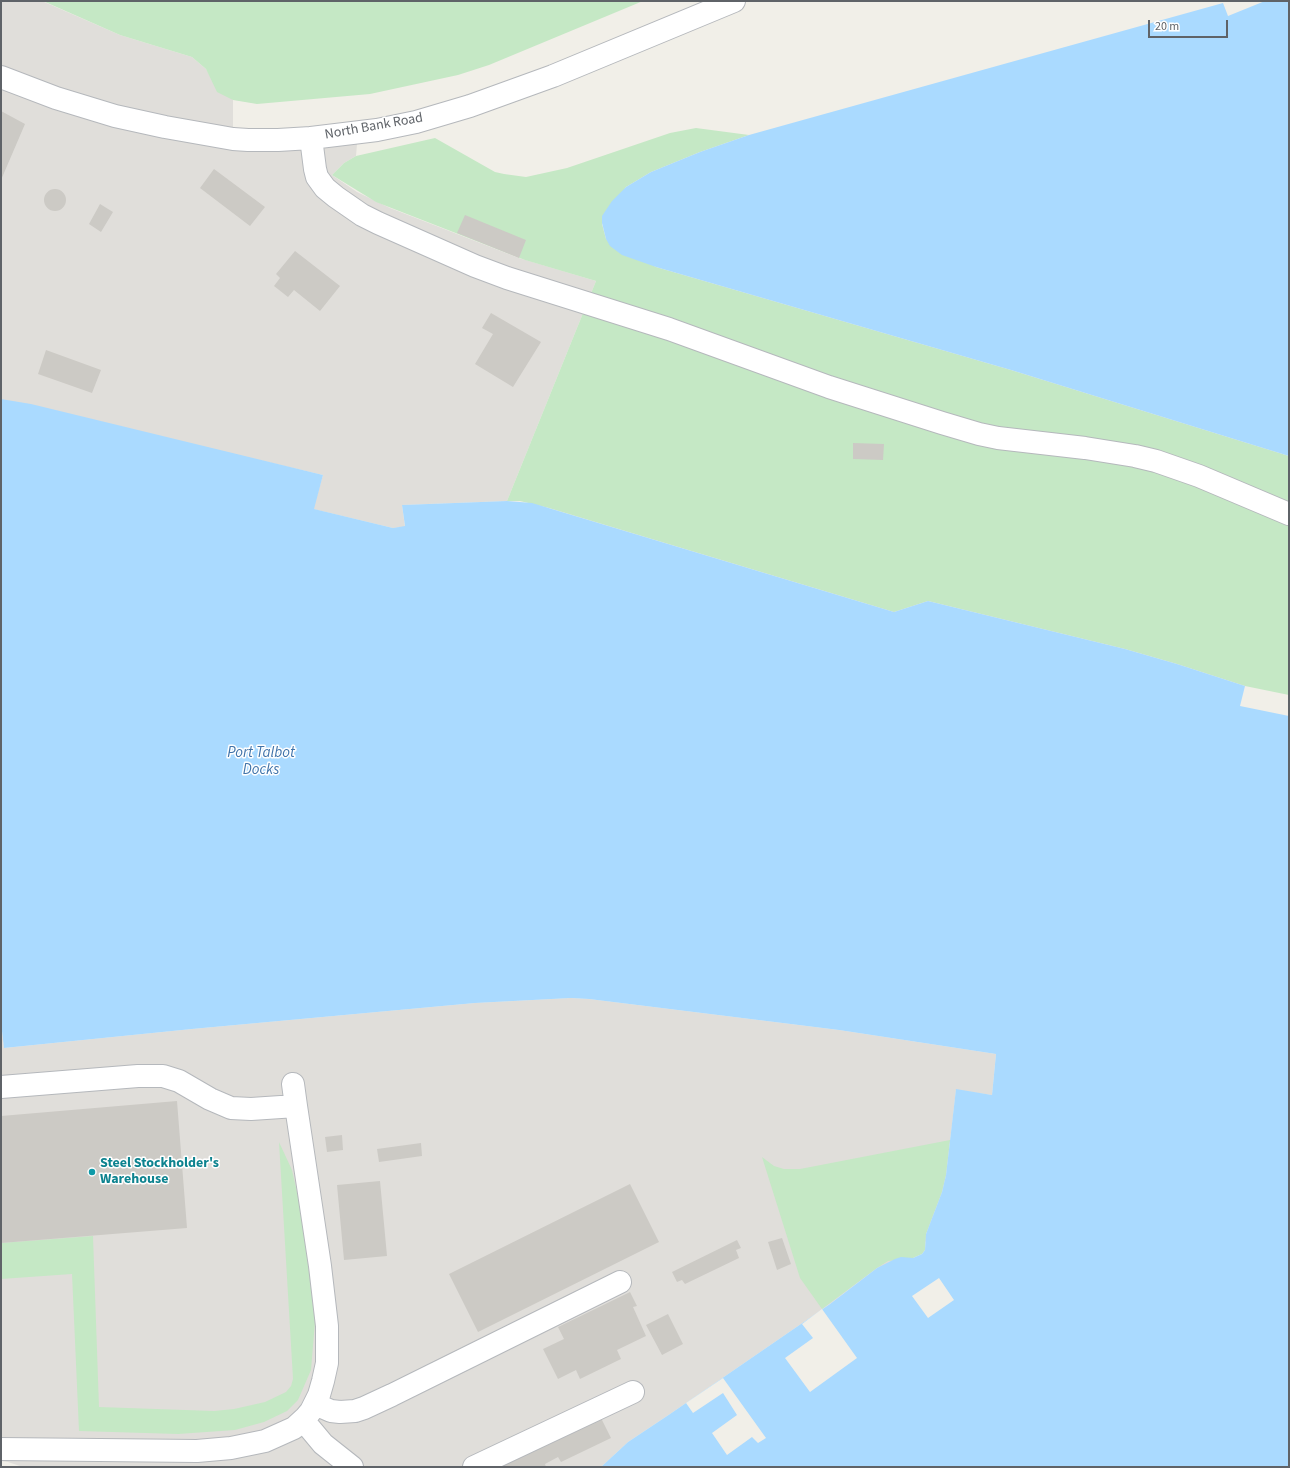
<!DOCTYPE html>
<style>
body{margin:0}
#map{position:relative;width:1290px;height:1468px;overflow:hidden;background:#f1efe8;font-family:"Source Sans 3",sans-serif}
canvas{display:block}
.frame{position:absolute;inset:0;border:2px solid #5f6368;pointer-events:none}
.scale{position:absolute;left:1148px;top:20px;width:80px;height:18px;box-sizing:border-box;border:2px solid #5f6368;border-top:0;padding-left:5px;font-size:12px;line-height:14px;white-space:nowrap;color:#5f6368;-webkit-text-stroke:3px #fff;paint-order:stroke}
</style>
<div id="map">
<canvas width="1290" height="1468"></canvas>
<div class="frame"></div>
<div class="scale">20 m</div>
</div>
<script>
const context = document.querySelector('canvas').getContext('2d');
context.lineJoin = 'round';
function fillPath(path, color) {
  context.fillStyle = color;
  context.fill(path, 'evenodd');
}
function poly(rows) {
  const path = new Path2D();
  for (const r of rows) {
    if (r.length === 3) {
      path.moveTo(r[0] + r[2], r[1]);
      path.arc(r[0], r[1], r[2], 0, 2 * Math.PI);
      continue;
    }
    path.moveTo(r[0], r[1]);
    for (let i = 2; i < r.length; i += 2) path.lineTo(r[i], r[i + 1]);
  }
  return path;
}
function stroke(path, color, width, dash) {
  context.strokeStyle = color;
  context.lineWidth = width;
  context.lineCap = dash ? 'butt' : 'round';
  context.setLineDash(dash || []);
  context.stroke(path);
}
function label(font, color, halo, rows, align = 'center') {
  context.font = font + ' "Source Sans 3",sans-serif';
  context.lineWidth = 3;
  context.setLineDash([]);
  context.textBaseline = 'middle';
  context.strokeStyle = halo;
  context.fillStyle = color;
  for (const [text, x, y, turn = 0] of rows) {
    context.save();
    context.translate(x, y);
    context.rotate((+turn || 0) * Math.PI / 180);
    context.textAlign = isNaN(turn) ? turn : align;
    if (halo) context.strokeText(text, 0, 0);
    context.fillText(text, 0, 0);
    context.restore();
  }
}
fillPath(poly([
 [1,1,42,1,120,35,192,57,206,69,212,79,233,100,233,139,358,132,356,156,344,163,332,175,357,192,390,208,519,258,596,281,507,501,402,505,405,527,393,528,313,509,323,475,1,400],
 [571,998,589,999,839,1030,996,1054,992,1095,956,1090,946,1175,942,1192,926,1234,926,1241,913,1258,877,1268,830,1304,670,1414,628,1442,601,1467,23,1467,8,1462,1,1461,1,1023,4,1048,192,1029,475,1003]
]), '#e0deda');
fillPath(poly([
 [43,1,643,1,489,65,458,75,370,94,257,104,233,100,217,92,206,69,192,57,120,35],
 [696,128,749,135,700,152,651,172,626,187,602,224,606,239,656,267,1011,370,1289,456,1289,695,1245,686,1177,664,1125,649,928,601,894,612,549,508,520,501,507,501,596,281,525,260,376,202,332,175,344,163,356,156,435,138,495,172,504,174,526,177,567,168,670,133],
 [950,1140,946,1175,942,1192,926,1234,925,1250,922,1254,913,1258,888,1261,877,1268,822,1309,800,1278,762,1157,774,1166,784,1169,800,1169],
 [279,1142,292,1170,302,1214,315,1322,311,1370,298,1400,287,1411,264,1422,235,1430,178,1434,79,1431,72,1274,1,1279,1,1243,93,1236,99,1407,214,1411,234,1409,265,1402,286,1392,291,1386,293,1379]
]), '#c5e8c5');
fillPath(poly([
 [1265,1,1289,1,1289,456,1011,370,656,267,622,255,610,246,606,239,602,223,602,216,612,201,626,187,651,172,700,152,749,135,1223,3,1228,16],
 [1,399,31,404,323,475,314,509,393,528,405,526,402,505,507,501,532,503,894,612,928,601,1125,649,1177,664,1245,686,1240,706,1289,716,1289,1467,601,1467,628,1442,670,1414,830,1304,877,1268,895,1259,901,1257,913,1258,922,1254,925,1250,926,1234,942,1192,946,1175,956,1089,992,1095,996,1054,839,1030,589,999,571,998,475,1003,192,1029,4,1048,1,1023]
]), '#aadaff');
fillPath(poly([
 [939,1278,954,1300,928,1318,912,1296],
 [822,1309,857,1358,810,1392,785,1358,813,1338,802,1324],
 [723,1378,766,1438,758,1443,752,1437,727,1455,712,1433,737,1415,723,1393,693,1413,686,1403]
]), '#f1efe8');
fillPath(poly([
 [1,111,25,124,1,180],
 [214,169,265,207,250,226,200,188],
 [55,200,11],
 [100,204,113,212,101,232,89,224],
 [465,215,526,240,519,258,457,233],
 [295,251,340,286,320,311,294,290,288,297,274,286,280,278,276,274],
 [491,313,541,342,513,387,475,364,493,334,482,328],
 [46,350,101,370,92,393,38,374],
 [853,443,884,444,883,460,853,459],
 [177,1101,187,1228,1,1243,1,1116],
 [342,1135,343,1150,327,1152,325,1137],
 [421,1143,422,1156,379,1162,377,1149],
 [380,1181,387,1256,344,1260,337,1185],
 [630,1184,659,1242,478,1332,449,1274],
 [782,1238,791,1264,777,1270,768,1242],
 [737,1240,741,1248,736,1250,739,1258,685,1284,682,1280,677,1282,672,1272],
 [630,1292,637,1306,633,1307,646,1336,617,1350,621,1359,580,1379,576,1370,558,1379,543,1349,564,1339,558,1327],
 [668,1314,683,1344,662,1355,646,1325],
 [601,1418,611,1438,561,1462,558,1457,545,1464,546,1467,501,1467]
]), '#cccac5');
const minor = poly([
 [1,77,56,98,115,116,165,127,233,139,248,140,278,140,311,138,377,130,416,122,470,106,553,76,734,1],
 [311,138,315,169,317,177,325,188,336,197,362,215,378,223,475,266,507,278,669,329,829,387,942,423,979,434,998,438,1085,448,1135,456,1156,461,1199,476,1289,514],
 [293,1084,296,1106],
 [1,1087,138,1076,163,1076,179,1081,210,1099,231,1108,251,1109,296,1106,320,1266,327,1326,327,1363,323,1381,319,1395,311,1411,306,1417,294,1428,265,1441,231,1448,197,1451,1,1449],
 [315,1404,331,1411,340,1412,355,1411,364,1408,392,1395,620,1282],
 [303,1420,323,1444,352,1467],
 [474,1467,633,1392]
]);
stroke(minor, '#b5b8bc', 24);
stroke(minor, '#fff', 22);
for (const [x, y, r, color] of [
 [92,1172,4,"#0f9aa8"]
]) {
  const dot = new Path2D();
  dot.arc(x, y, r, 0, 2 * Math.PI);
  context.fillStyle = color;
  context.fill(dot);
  stroke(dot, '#fff', 1.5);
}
label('14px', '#5f6368', '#fff', [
 ["North Bank Road",374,127,-10]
]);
label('bold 14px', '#0d838f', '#fff', [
 ["Steel Stockholder's",100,1164],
 ["Warehouse",100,1180]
], 'left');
label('italic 15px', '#4174aa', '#fff', [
 ["Port Talbot",261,754],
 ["Docks",261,771]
]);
</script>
